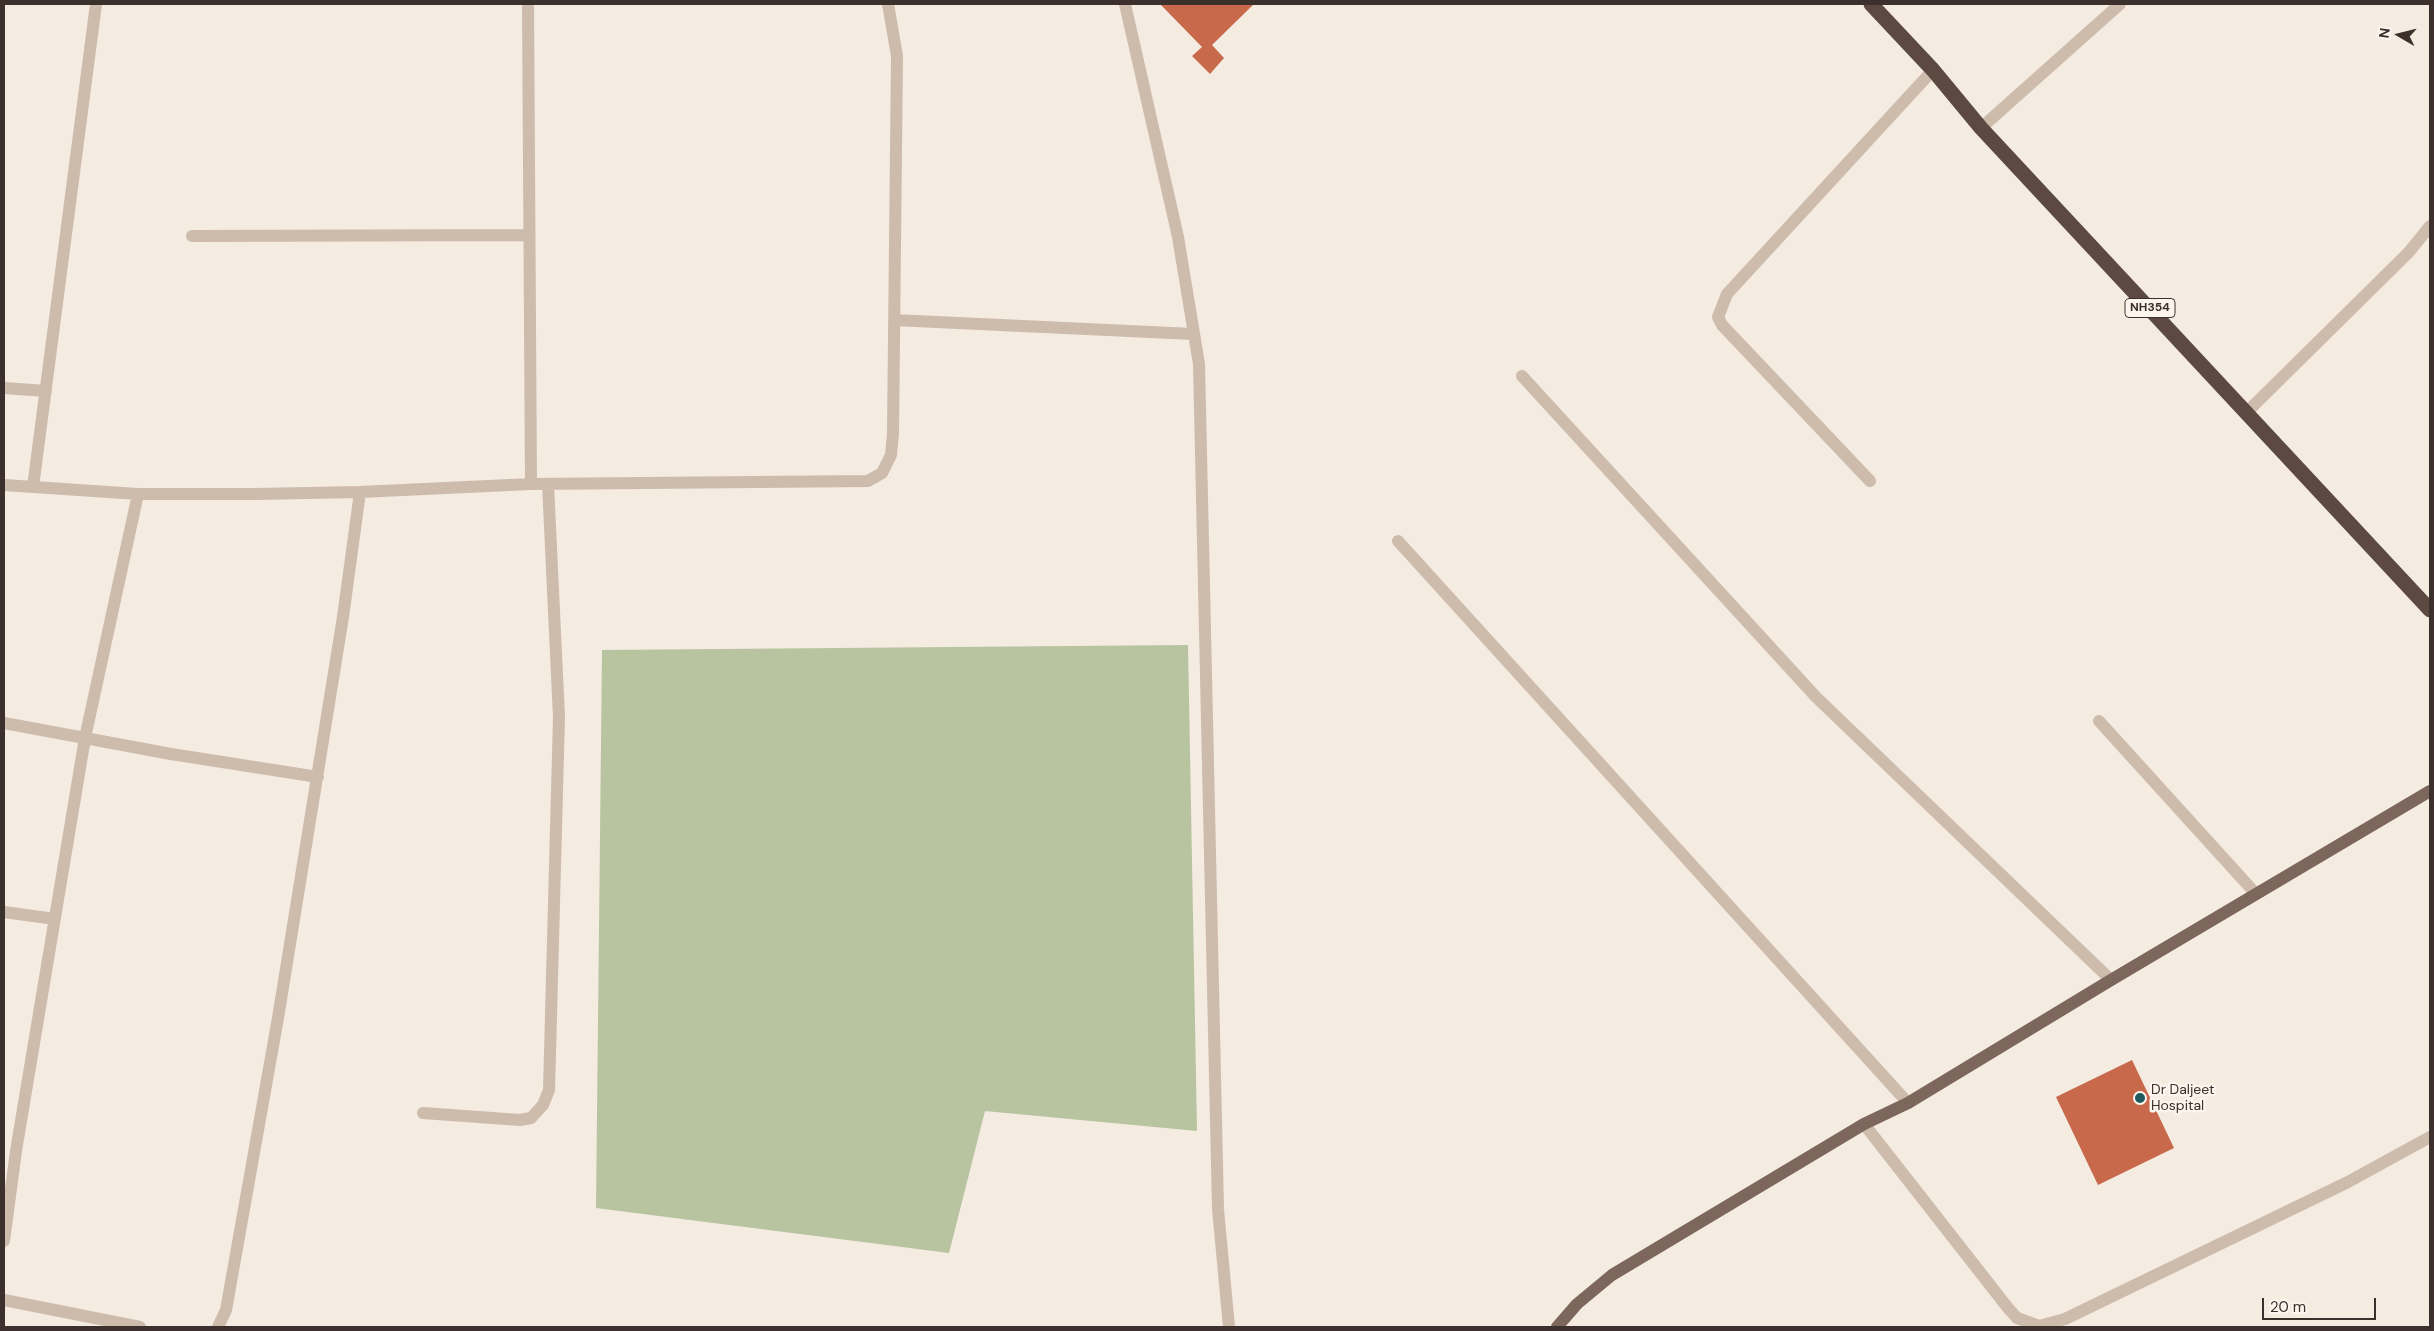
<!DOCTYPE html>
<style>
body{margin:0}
#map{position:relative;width:2434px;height:1331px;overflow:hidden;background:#f4ebe1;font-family:"DM Sans",sans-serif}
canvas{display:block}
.frame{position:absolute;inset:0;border:5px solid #3b302b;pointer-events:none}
.north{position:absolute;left:2374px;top:10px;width:50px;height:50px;-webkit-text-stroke:4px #fbf5ee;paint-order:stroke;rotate:278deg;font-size:14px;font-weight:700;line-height:20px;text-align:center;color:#3b302b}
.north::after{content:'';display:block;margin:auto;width:18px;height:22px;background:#3b302b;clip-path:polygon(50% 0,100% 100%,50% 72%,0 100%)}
.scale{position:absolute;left:2262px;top:1298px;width:114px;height:22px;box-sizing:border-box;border:2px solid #3b302b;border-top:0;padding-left:6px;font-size:15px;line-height:18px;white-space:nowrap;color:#3b302b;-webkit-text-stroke:4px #fbf5ee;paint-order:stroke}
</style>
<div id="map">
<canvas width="2434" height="1331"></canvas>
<div class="frame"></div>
<div class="north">N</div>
<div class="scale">20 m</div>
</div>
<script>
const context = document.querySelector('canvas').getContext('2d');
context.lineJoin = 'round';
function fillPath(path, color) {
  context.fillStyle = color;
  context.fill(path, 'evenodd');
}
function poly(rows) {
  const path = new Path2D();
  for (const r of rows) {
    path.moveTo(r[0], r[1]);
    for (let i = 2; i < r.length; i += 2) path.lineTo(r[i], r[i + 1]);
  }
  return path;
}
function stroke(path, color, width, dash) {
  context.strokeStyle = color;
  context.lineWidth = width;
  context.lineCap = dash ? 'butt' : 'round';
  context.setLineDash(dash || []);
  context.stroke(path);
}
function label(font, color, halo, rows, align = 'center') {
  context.font = font + ' "DM Sans",sans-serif';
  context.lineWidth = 5;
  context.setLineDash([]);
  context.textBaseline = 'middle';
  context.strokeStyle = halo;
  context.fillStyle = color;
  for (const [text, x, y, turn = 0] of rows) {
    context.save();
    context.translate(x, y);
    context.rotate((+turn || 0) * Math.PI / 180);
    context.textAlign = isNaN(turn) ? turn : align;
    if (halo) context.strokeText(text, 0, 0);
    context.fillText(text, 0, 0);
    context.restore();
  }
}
fillPath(poly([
 [1188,645,1197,1131,985,1111,949,1253,596,1208,602,650]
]), '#b8c4a0');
fillPath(poly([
 [1160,4,1254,4,1212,45,1224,58,1210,74,1192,56,1202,47],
 [2132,1060,2174,1148,2098,1185,2056,1097]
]), '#c8694b');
stroke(poly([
 [528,4,531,484],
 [1125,4,1178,237,1199,364,1218,1209,1229,1327],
 [1981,128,2120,4],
 [192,236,529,235],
 [894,320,1193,334],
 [1522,376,1816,697,2111,980],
 [4,388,46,391],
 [2247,412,2409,252,2430,226],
 [1870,481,1722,325,1718,317,1727,294,1933,70],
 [4,485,138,494,255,494,360,492,531,484,868,481,882,473,891,455,893,433,897,56,888,4],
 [33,487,96,4],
 [1398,541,1908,1103],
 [2099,721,2256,894],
 [4,723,171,754,318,777],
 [4,912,55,919],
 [423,1113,520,1120,531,1118,543,1105,549,1090,559,717,548,484],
 [1864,1124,2008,1308,2017,1318,2039,1326,2065,1319,2348,1182,2430,1137],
 [4,1241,16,1151,85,738,138,494],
 [4,1300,140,1327],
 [218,1327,226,1310,278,1018,343,617,360,492]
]), '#cdbbac', 12);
stroke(poly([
 [1557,1327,1577,1304,1612,1275,1864,1124,1908,1103,2111,980,2430,791]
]), '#7d675c', 12);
stroke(poly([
 [1871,4,1933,70,1981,128,2430,610]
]), '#5c4a42', 15);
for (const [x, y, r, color] of [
 [2140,1098,6,"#1f5a5e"]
]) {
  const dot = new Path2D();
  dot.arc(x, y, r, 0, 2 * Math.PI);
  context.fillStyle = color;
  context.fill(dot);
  stroke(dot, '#fbf5ee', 2);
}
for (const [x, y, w] of [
 [2150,308,50]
]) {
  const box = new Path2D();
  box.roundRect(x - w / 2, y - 9.5, w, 19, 4);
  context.fillStyle = '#fbf5ee';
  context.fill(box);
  stroke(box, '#3b302b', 1);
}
label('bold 12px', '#3b302b', null, [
 ["NH354",2150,308]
]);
label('14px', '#3b302b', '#fbf5ee', [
 ["Dr Daljeet",2151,1090],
 ["Hospital",2151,1106]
], 'left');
</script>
